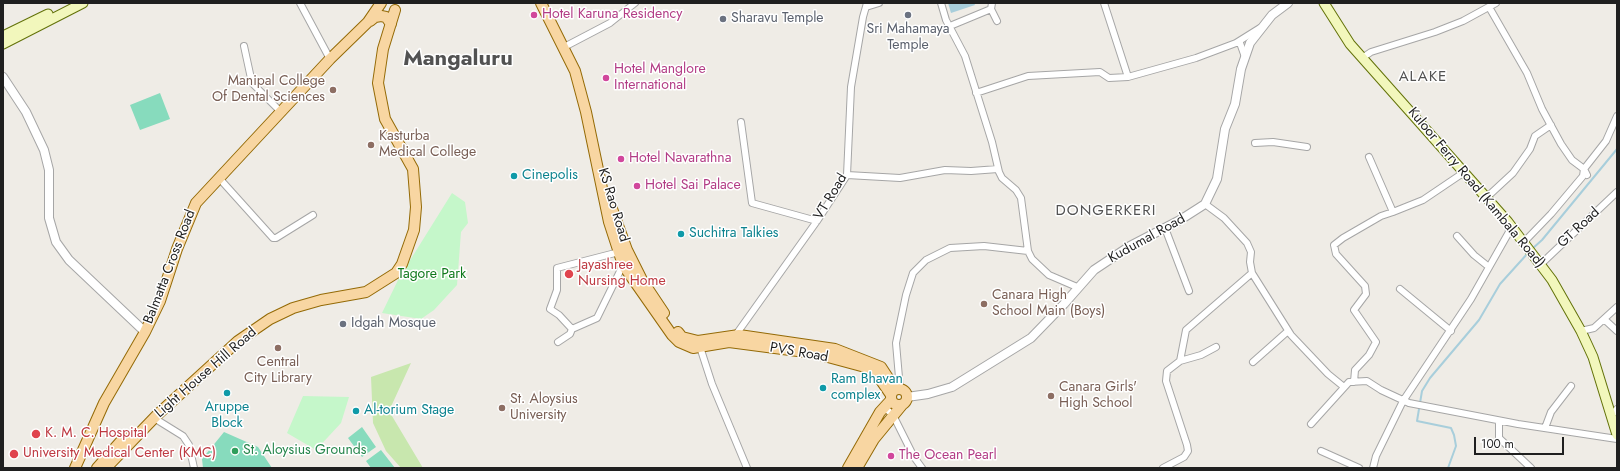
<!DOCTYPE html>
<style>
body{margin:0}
#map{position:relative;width:1620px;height:471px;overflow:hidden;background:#efece6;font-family:Jost,sans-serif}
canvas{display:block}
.frame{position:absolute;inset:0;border:4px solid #1f1f1f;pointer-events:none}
.scale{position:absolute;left:1474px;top:437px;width:90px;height:18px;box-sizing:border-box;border:2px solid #1f1f1f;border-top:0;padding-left:5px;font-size:12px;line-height:14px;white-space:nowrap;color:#1f1f1f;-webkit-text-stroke:3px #fff;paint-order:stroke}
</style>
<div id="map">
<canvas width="1620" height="471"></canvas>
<div class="frame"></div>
<div class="scale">100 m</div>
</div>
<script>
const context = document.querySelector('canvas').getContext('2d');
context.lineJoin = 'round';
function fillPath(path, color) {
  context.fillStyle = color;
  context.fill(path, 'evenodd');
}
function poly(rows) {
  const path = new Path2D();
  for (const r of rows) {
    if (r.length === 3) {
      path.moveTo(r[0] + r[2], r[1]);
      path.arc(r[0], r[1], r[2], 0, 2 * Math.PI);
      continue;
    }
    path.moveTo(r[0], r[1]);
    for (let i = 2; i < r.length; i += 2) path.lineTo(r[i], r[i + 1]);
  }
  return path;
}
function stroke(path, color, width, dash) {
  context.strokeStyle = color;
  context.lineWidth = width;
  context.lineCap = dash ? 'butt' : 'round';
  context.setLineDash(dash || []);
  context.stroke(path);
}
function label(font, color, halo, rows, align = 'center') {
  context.font = font + ' Jost,sans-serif';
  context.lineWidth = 3;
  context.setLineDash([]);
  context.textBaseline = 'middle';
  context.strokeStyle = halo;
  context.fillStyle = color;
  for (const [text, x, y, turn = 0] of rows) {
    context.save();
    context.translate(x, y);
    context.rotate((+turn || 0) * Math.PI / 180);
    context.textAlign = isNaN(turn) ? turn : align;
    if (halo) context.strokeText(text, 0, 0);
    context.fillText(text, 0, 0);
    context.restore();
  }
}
fillPath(poly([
 [411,363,389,411,423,468,401,468,386,451,373,423,371,377]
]), '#c8e7ae');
fillPath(poly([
 [452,193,465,202,468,223,461,232,457,285,434,310,421,319,382,313,399,278],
 [303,396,349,397,341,423,316,450,287,433]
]), '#c5f7ca');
fillPath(poly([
 [160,93,170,119,140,130,130,105],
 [362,427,376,447,362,457,348,438],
 [224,432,258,447,272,468,203,468,202,459],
 [381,450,395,468,371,468,366,461]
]), '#87dbbd');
fillPath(poly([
 [948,3,974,3,975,5,951,13]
]), '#a8cedb');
stroke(poly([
 [1532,249,1542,240,1617,149],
 [1448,468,1456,446,1454,435,1451,428,1417,421,1422,391,1430,378,1479,320,1500,284,1528,253]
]), '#a8cedb', 2);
const minor = poly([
 [300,3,330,59],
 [941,3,946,20,965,56,992,142,999,172,1002,178,1016,190,1021,198,1028,251],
 [992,3,991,9,997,21],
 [1104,3,1128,77],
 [866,7,879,3],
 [1489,7,1527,73,1542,109,1561,144,1572,160,1584,169,1587,175],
 [950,26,991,9],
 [1236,43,1240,43,1245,57],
 [568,45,610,23,635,3],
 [244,46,252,83,281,112],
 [1362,58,1371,52,1435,32,1463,21,1496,3],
 [976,93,1028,76,1100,72,1109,78,1128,77,1196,58,1236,43,1260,28],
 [741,122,752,203,817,221],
 [1255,143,1273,142,1307,147],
 [1369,157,1393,212,1423,200,1463,173],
 [847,175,900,178,945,170,971,171,998,169],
 [219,178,273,238,276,238,313,215],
 [1486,198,1513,173,1530,149,1535,136,1551,125],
 [1205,204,1224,218,1247,243,1251,252,1250,262,1252,273,1291,335,1328,374,1344,387],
 [1165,228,1189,291],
 [1457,236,1474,255,1489,267],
 [1524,242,1551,214,1583,176,1584,169,1606,141,1617,116],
 [1541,264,1617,192],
 [1400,289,1451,331],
 [1604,319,1617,331],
 [572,329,559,315,550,309,557,290,557,268,619,252],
 [1581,331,1594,328,1617,307],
 [735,336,817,221,847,175,851,87,863,17,867,3],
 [558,342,570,334,572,329,597,318,623,265,625,264],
 [700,347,712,384,747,468],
 [1180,361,1201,355,1216,347],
 [1253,362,1288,331],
 [1354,382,1355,370,1369,355,1376,342,1354,310,1366,294,1365,286,1336,254,1334,245,1343,238,1381,216,1393,212],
 [900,389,896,343,906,295,913,273,926,260,950,248,984,246,1028,251,1032,259,1049,275,1077,287],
 [884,407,893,415,914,457,922,468],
 [1611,416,1617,409],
 [154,418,183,436,189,445,194,468],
 [1499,421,1499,438,1531,468],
 [1311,424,1349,382,1367,381,1381,390,1409,403,1518,424,1617,439],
 [1545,428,1551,412,1571,386],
 [1321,451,1359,468],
 [1163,468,1184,457,1188,451,1187,445,1166,381,1167,371,1180,361,1186,330,1252,273],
 [1373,468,1376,456,1403,401,1471,299,1509,232,1508,223]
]);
const tertiary = poly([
 [3,77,26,112,44,150,49,170,49,218,56,242,69,260,145,332],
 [907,397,928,394,952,387,1031,338,1064,304,1094,270,1130,246,1180,220,1205,204,1217,179,1225,129,1235,104,1241,69,1250,43,1272,15,1288,3]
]);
const secondary = poly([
 [1324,3,1350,44,1508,222,1552,280,1581,331,1593,357,1617,435],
 [3,36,48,14],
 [3,44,83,3]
]);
const primary = poly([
 [541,3,575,71,586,112,609,222,623,265,672,335,679,342,693,348,729,342,813,353,865,367,878,376,891,395],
 [370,21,375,17,381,16,386,17,391,24],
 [611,206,627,250,642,280,664,313],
 [678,332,682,337,698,341,739,335,835,349,881,367,894,387],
 [899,397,8],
 [75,468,104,403,145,332,160,301,177,249,196,203,330,59,368,22,381,3],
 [97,468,121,441,136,435],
 [106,468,157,415,238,341,270,319,293,308,321,300,366,292,396,273,402,264,414,230,416,207,413,169,385,119,378,83,383,49,395,10],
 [848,468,880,412,891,400],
 [857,468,874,439,902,405]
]);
stroke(minor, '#a6a6a6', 8);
stroke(tertiary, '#a6a6a6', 10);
stroke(secondary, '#637209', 11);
stroke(primary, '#946a06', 12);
stroke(minor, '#fff', 6);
stroke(tertiary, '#fff', 8);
stroke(secondary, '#f2f7bc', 9);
stroke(primary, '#f8d6a2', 10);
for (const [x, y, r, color] of [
 [534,15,4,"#d1479c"],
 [908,15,4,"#6b7280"],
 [723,19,4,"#6b7280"],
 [606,78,4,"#d1479c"],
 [333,90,4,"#8d6e63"],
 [371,145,4,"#8d6e63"],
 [621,159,4,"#d1479c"],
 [514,176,4,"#0f9aa8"],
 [637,186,4,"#d1479c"],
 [681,234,4,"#0f9aa8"],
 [569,274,5,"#e0444e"],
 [984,304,4,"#8d6e63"],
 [343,324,4,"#6b7280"],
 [278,348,4,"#8d6e63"],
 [823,388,4,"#0f9aa8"],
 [227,393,4,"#0f9aa8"],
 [1051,396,4,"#8d6e63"],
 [502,408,4,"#8d6e63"],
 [356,411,4,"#0f9aa8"],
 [36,434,5,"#e0444e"],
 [235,451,4,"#2e9e5b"],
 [14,454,5,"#e0444e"],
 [891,456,4,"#d1479c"]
]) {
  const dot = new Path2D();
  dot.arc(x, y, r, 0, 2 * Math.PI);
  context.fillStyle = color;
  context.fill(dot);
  stroke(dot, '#fff', 1.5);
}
label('14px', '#b23c85', '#fff', [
 ["Hotel Karuna Residency",542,15],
 ["Hotel Manglore",614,70],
 ["International",614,86],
 ["Hotel Navarathna",629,159],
 ["Hotel Sai Palace",645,186],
 ["The Ocean Pearl",899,456]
], 'left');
label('14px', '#5b616d', '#fff', [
 ["Sharavu Temple",731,19],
 ["Sri Mahamaya",908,30,"center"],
 ["Temple",908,46,"center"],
 ["Idgah Mosque",351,324]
], 'left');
label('14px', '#785e54', '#fff', [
 ["Manipal College",325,82,"right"],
 ["Of Dental Sciences",325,98,"right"],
 ["Kasturba",379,137],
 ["Medical College",379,153],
 ["Canara High",992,296],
 ["School Main (Boys)",992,312],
 ["Central",278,363,"center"],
 ["City Library",278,379,"center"],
 ["Canara Girls'",1059,388],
 ["High School",1059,404],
 ["St. Aloysius",510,400],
 ["University",510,416]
], 'left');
label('14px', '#0d838f', '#fff', [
 ["Cinepolis",522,176],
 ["Suchitra Talkies",689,234],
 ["Ram Bhavan",831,380],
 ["complex",831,396],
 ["Aruppe",227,408,"center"],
 ["Block",227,424,"center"],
 ["Al-torium Stage",364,411]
], 'left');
label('14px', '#1f1f1f', '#fff', [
 ["Kuloor Ferry Road (Kambala Road)",1476,188,50],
 ["VT Road",831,197,-59],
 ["KS Rao Road",613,205,73],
 ["GT Road",1579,228,-43],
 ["Kudumal Road",1147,239,-29],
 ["Balmatta Cross Road",170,267,-69],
 ["PVS Road",799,353,10],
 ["Light House Hill Road",206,373,-41]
]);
label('14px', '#be3a42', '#fff', [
 ["Jayashree",578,266],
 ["Nursing Home",578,282],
 ["K. M. C. Hospital",45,434],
 ["University Medical Center (KMC)",23,454]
], 'left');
label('14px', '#107a1d', '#fff', [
 ["Tagore Park",432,275]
]);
label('14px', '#27864d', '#fff', [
 ["St. Aloysius Grounds",243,451]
], 'left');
context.letterSpacing = '1px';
label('15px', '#525252', '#fff', [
 ["ALAKE",1423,77],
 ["DONGERKERI",1106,211]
]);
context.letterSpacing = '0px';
label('bold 22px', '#525252', '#fff', [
 ["Mangaluru",458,60]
]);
</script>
